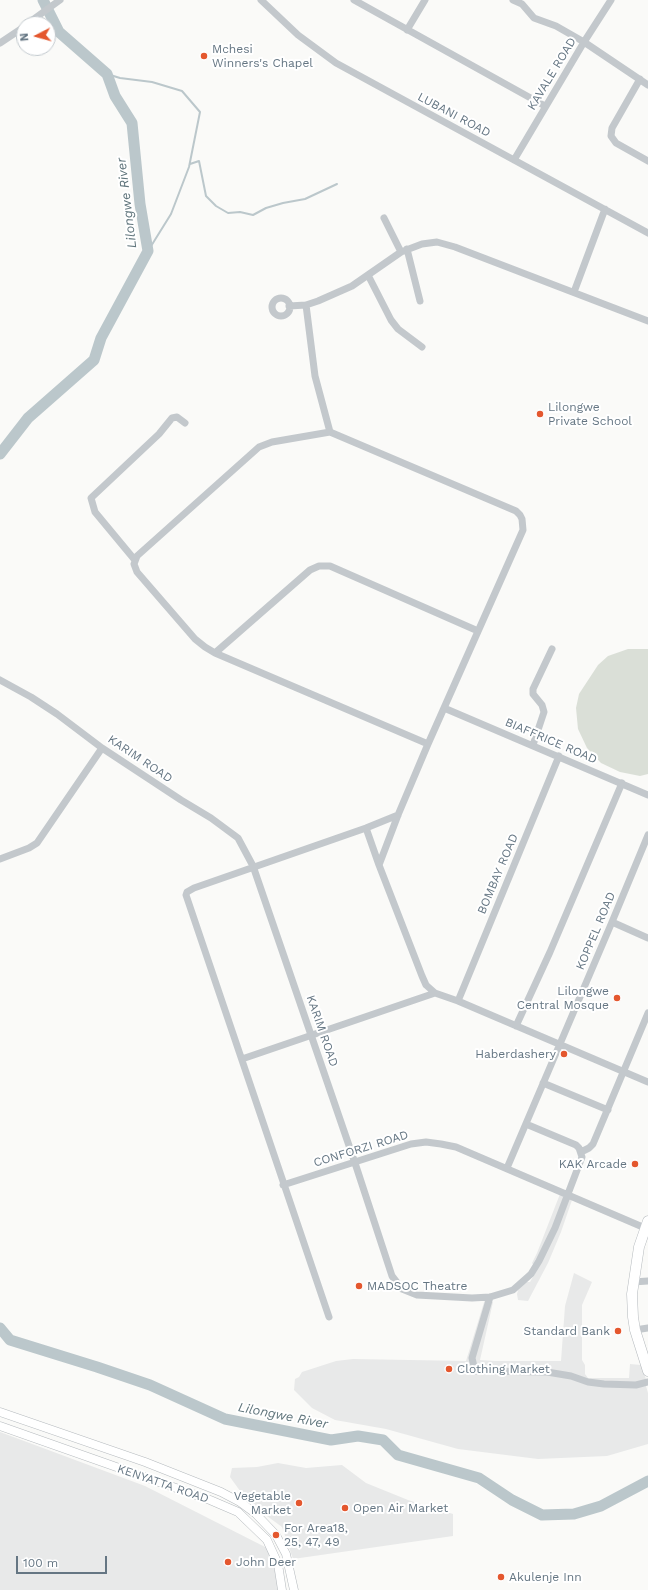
<!DOCTYPE html>
<style>
body{margin:0}
#map{position:relative;width:648px;height:1590px;overflow:hidden;background:#fafaf8;font-family:"Work Sans",sans-serif}
canvas{display:block}
.north{position:absolute;left:16px;top:16px;width:40px;height:40px;box-sizing:border-box;background:#fff;border:1px solid #c1c8cd;border-radius:50%;rotate:264deg;font-size:11px;font-weight:700;line-height:16px;text-align:center;color:#657683}
.north::after{content:'';display:block;margin:auto;width:14px;height:18px;background:#e4572e;clip-path:polygon(50% 0,100% 100%,50% 72%,0 100%)}
.scale{position:absolute;left:16px;top:1556px;width:91px;height:18px;box-sizing:border-box;border:2px solid #657683;border-top:0;padding-left:5px;font-size:12px;line-height:14px;white-space:nowrap;color:#657683;-webkit-text-stroke:3px #fff;paint-order:stroke}
</style>
<div id="map">
<canvas width="648" height="1590"></canvas>
<div class="north">N</div>
<div class="scale">100 m</div>
</div>
<script>
const context = document.querySelector('canvas').getContext('2d');
context.lineJoin = 'round';
function fillPath(path, color) {
  context.fillStyle = color;
  context.fill(path, 'evenodd');
}
function poly(rows) {
  const path = new Path2D();
  for (const r of rows) {
    if (r.length === 3) {
      path.moveTo(r[0] + r[2], r[1]);
      path.arc(r[0], r[1], r[2], 0, 2 * Math.PI);
      continue;
    }
    path.moveTo(r[0], r[1]);
    for (let i = 2; i < r.length; i += 2) path.lineTo(r[i], r[i + 1]);
  }
  return path;
}
function stroke(path, color, width, dash) {
  context.strokeStyle = color;
  context.lineWidth = width;
  context.lineCap = dash ? 'butt' : 'round';
  context.setLineDash(dash || []);
  context.stroke(path);
}
function label(font, color, halo, rows, align = 'center') {
  context.font = font + ' "Work Sans",sans-serif';
  context.lineWidth = 4;
  context.setLineDash([]);
  context.textBaseline = 'middle';
  context.strokeStyle = halo;
  context.fillStyle = color;
  for (const [text, x, y, turn = 0] of rows) {
    context.save();
    context.translate(x, y);
    context.rotate((+turn || 0) * Math.PI / 180);
    context.textAlign = isNaN(turn) ? turn : align;
    if (halo) context.strokeText(text, 0, 0);
    context.fillText(text, 0, 0);
    context.restore();
  }
}
fillPath(poly([
 [560,1194,572,1200,561,1232,548,1263,528,1301,518,1300,517,1294,519,1287,525,1282,530,1282,537,1270,532,1263,537,1253],
 [574,1273,592,1282,582,1305,582,1360,585,1365,585,1374,588,1378,629,1378,630,1364,641,1365,647,1382,646,1386,648,1393,648,1444,607,1456,538,1459,458,1449,386,1429,335,1420,312,1408,294,1390,295,1379,299,1377,302,1372,336,1361,353,1359,466,1361,485,1299,493,1302,480,1360,495,1361,561,1361,565,1306],
 [0,1432,145,1486,269,1549,280,1590,0,1590],
 [278,1463,306,1468,342,1465,366,1483,408,1500,453,1514,453,1536,293,1559,282,1527,248,1502,230,1477,232,1468,257,1467]
]), '#e8e9e9');
fillPath(poly([
 [628,649,648,649,648,774,640,776,620,772,601,763,587,748,578,729,576,708,579,694,598,665,608,656]
]), '#dadfd7');
stroke(poly([
 [107,74,120,78,152,82,182,91,200,112,189,167,171,214,148,251],
 [190,164,199,161,206,196,216,206,228,213,240,212,253,215,266,208,283,203,305,199,337,184]
]), '#bbc7cb', 2);
stroke(poly([
 [0,454,28,418,94,360,101,338,148,251,140,204,132,123,115,96,107,74,59,32,43,0],
 [0,1328,10,1340,97,1367,150,1385,225,1419,331,1440,358,1436,383,1440,398,1455,479,1478,512,1500,542,1515,574,1514,601,1506,648,1481]
]), '#bbc7cb', 11);
const major = poly([
 [0,1412,145,1462,221,1492,240,1502,255,1513,276,1535,286,1554,294,1590],
 [0,1426,210,1500,238,1512,267,1540,278,1564,282,1590]
]);
const highway = poly([
 [648,1221,639,1247,632,1294,633,1317,635,1330,648,1371]
]);
stroke(major, '#b5babe', 9);
stroke(highway, '#b4b9bd', 11);
stroke(poly([
 [261,0,298,35,336,63,648,233],
 [354,0,545,106],
 [513,0,522,4,534,18,556,26,584,42,648,85],
 [27,24,60,0],
 [407,30,425,0],
 [0,43,24,27],
 [640,79,612,128,611,136,616,143,648,161],
 [514,160,584,42,611,0],
 [384,218,401,252],
 [407,249,420,301],
 [368,275,391,320,398,329,422,347],
 [574,292,605,209],
 [281,307,9],
 [306,305,315,376,330,432],
 [289,306,306,305,318,301,352,286,401,252,422,244,437,242,455,247,648,321],
 [134,559,95,512,91,498,159,434,172,418,177,417,185,423],
 [215,653,310,570,319,566,330,566,478,631],
 [0,680,31,697,57,714,102,748,181,800,211,818,238,838,253,866,355,1163,392,1276,402,1289,417,1295,472,1298,490,1297,513,1290,531,1274,539,1261,555,1228,582,1157,579,1148,576,1145,526,1124],
 [444,708,648,795],
 [428,744,215,653,205,647,195,639,137,572,134,564,137,556,259,447,272,442,330,432,516,511,520,515,522,519,523,530,428,744,398,815,379,865,422,976,426,985,435,993,458,1001,648,1082],
 [533,745,544,712,542,705,533,694,533,689,552,649],
 [366,828,379,865],
 [0,859,29,848,37,843,102,748],
 [612,922,648,938],
 [458,1001,559,756],
 [516,1026,550,952,622,783],
 [242,1059,435,993],
 [543,1083,608,1110],
 [581,1152,589,1148,593,1144,648,1013],
 [507,1168,612,922,648,835],
 [283,1185,411,1144,426,1142,441,1144,456,1147,645,1228],
 [633,1282,648,1281],
 [490,1297,472,1358,475,1371,547,1372,571,1376,588,1382,604,1384,636,1385,648,1382],
 [329,1317,186,895,187,892,194,888,366,828,398,815],
 [635,1330,648,1328]
]), '#c3c8cc', 7);
stroke(major, '#fff', 8);
stroke(highway, '#fff', 10);
for (const [x, y, r, color] of [
 [204,56,4,"#e4572e"],
 [540,414,4,"#e4572e"],
 [617,998,4,"#e4572e"],
 [564,1054,4,"#e4572e"],
 [635,1164,4,"#e4572e"],
 [359,1286,4,"#e4572e"],
 [618,1331,4,"#e4572e"],
 [449,1369,4,"#e4572e"],
 [299,1503,4,"#e4572e"],
 [345,1508,4,"#e4572e"],
 [276,1535,4,"#e4572e"],
 [228,1562,4,"#e4572e"],
 [501,1577,4,"#e4572e"]
]) {
  const dot = new Path2D();
  dot.arc(x, y, r, 0, 2 * Math.PI);
  context.fillStyle = color;
  context.fill(dot);
  stroke(dot, '#fff', 1.5);
}
label('12px', '#657683', '#fff', [
 ["Mchesi",212,49],
 ["Winners's Chapel",212,63],
 ["Lilongwe",548,407],
 ["Private School",548,421],
 ["Lilongwe",609,991,"right"],
 ["Central Mosque",609,1005,"right"],
 ["Haberdashery",556,1054,"right"],
 ["KAK Arcade",627,1164,"right"],
 ["MADSOC Theatre",367,1286],
 ["Standard Bank",610,1331,"right"],
 ["Clothing Market",457,1369],
 ["Vegetable",291,1496,"right"],
 ["Market",291,1510,"right"],
 ["Open Air Market",353,1508],
 ["For Area18,",284,1528],
 ["25, 47, 49",284,1542],
 ["John Deer",236,1562],
 ["Akulenje Inn",509,1577]
], 'left');
label('12px', '#657683', '#fff', [
 ["KAVALE ROAD",552,74,-59],
 ["LUBANI ROAD",454,115,28],
 ["BIAFFRICE ROAD",551,741,23],
 ["KARIM ROAD",140,759,34],
 ["BOMBAY ROAD",498,874,-67],
 ["KOPPEL ROAD",596,931,-67],
 ["KARIM ROAD",322,1031,71],
 ["CONFORZI ROAD",361,1149,-17],
 ["KENYATTA ROAD",163,1484,19]
]);
label('italic 13px', '#60757c', '#fff', [
 ["Lilongwe River",127,203,-97],
 ["Lilongwe River",283,1416,11]
]);
</script>
